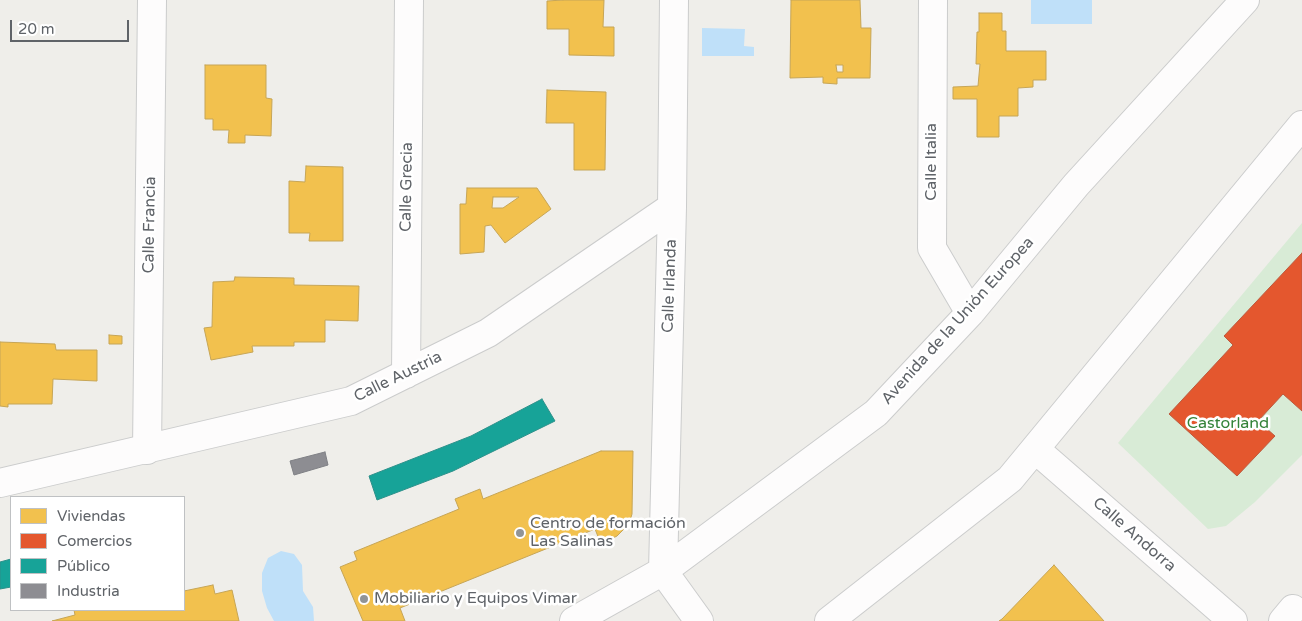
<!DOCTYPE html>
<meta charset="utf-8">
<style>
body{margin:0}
#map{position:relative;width:1302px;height:621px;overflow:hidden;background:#efeeea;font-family:"Varela Round",sans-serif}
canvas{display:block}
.legend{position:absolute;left:10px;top:496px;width:175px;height:115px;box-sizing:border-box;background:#fff;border:1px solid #bfc1c3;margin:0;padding:6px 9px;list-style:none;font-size:15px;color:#5f6368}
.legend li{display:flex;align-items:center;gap:10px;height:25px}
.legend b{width:25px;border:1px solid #bfc1c3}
.scale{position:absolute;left:10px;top:20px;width:119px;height:22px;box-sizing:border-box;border:2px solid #5f6368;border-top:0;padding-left:6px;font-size:15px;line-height:18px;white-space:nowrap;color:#5f6368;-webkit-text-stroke:4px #fff;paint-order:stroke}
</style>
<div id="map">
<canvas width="1302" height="621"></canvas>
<ul class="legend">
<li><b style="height:14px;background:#f2c14e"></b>Viviendas</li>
<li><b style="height:14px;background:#e4572e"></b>Comercios</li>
<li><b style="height:14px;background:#17a398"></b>Público</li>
<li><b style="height:14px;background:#8d8d92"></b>Industria</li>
</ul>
<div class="scale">20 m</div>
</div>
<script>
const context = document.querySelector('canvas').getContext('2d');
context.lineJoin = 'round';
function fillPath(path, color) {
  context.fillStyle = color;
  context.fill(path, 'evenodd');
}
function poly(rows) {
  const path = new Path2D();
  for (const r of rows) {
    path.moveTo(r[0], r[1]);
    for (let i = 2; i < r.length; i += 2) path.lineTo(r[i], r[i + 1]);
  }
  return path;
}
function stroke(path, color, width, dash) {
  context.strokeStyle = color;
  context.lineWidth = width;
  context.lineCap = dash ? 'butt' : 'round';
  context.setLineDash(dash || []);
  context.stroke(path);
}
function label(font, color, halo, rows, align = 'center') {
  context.font = font + ' "Varela Round",sans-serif';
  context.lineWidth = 5;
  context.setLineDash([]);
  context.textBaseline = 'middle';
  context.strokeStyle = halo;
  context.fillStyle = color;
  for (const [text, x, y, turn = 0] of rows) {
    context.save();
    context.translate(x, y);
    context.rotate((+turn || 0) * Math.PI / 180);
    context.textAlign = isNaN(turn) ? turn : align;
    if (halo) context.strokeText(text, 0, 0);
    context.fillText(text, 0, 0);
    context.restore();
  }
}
fillPath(poly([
 [1302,223,1302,455,1255,502,1226,526,1208,529,1118,443]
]), '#d8ebd6');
fillPath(poly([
 [1031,0,1092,0,1092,24,1031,24],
 [702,28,745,29,744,46,754,47,754,56,702,56],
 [281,551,294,554,302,565,303,591,313,607,314,621,274,621,267,608,262,591,262,573,268,558]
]), '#bfe0f9');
const homes = poly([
 [563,0,604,0,603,27,614,27,614,56,569,55,569,29,547,29,547,1,563,0],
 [791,0,860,0,861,28,871,28,870,78,837,78,837,84,823,83,823,77,790,78,791,0],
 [836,65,843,65,843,72,837,72,836,65],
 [979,13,1002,13,1002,31,1006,31,1006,51,1046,51,1046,80,1033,80,1033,87,1018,88,1018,116,999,116,999,137,977,137,977,99,953,99,953,87,978,86,980,64,976,64,977,32,979,32,979,13],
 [205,65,266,65,266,98,272,99,271,136,245,135,245,143,228,143,229,130,213,130,213,119,205,119,205,65],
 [547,90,606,92,605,170,574,170,574,123,546,123,547,90],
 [306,166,343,167,343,241,309,241,310,233,289,233,289,181,305,182,306,166],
 [467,188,537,188,551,209,505,243,491,225,485,226,484,252,460,254,460,204,466,204,467,188],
 [493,197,519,197,503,208,492,208,493,197],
 [235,277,294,278,294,285,359,286,358,321,325,320,325,342,294,342,294,346,252,346,253,352,211,360,204,328,212,327,213,282,234,281,235,277],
 [109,335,122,336,122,344,109,344,109,335],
 [0,342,55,344,56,350,97,350,97,381,53,379,52,404,8,404,8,407,0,406,0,342],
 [601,451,633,451,632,514,629,524,617,536,601,544,595,529,400,608,405,621,363,621,340,567,357,560,354,552,459,509,455,499,480,489,483,499,601,451],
 [1054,565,1104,621,999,621,1002,619,1054,565],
 [213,585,215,594,232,590,239,621,52,621,75,615,74,610,184,610,184,591,213,585]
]);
fillPath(homes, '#f2c14e');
stroke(homes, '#c6a556', 1);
const shops = poly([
 [1302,253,1302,411,1283,394,1258,421,1275,436,1237,476,1169,414,1233,345,1224,336,1302,253]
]);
fillPath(shops, '#e4572e');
stroke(shops, '#bc5b3f', 1);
const public = poly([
 [542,399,555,421,453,471,377,500,369,476,471,436,542,399],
 [11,559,11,587,0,589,0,562,11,559]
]);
fillPath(public, '#17a398');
stroke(public, '#2d908a', 1);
const industry = poly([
 [325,452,328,465,294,475,290,461,325,452]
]);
fillPath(industry, '#8d8d92');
stroke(industry, '#7f8085', 1);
const street = poly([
 [674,0,672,207,663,571,699,621],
 [933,0,932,248,970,313],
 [406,374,409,0],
 [1035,449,1233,621],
 [147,450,152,0],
 [0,483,351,401,488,333,672,207],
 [574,621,663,571,876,413,970,313,1076,185,1245,0],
 [829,621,1010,479,1302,125],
 [1283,621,1293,609]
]);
stroke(street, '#cbcccc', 30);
stroke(street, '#fdfcfc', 28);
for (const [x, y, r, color] of [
 [520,533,5,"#919496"],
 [364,599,5,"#919496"]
]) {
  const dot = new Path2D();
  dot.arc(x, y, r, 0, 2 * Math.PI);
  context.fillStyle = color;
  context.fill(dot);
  stroke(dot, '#fff', 2);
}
label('16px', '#5f6368', '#fff', [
 ["Calle Italia",932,162,-90],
 ["Calle Grecia",407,187,-89],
 ["Calle Francia",150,225,-89],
 ["Calle Irlanda",670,286,-88],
 ["Avenida de la Unión Europea",958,321,-48],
 ["Calle Austria",398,377,-26],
 ["Calle Andorra",1134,535,41]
]);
label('16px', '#348238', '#fff', [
 ["Castorland",1228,424]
]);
label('16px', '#5f6368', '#fff', [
 ["Centro de formación",530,524],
 ["Las Salinas",530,542],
 ["Mobiliario y Equipos Vimar",374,599]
], 'left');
</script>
